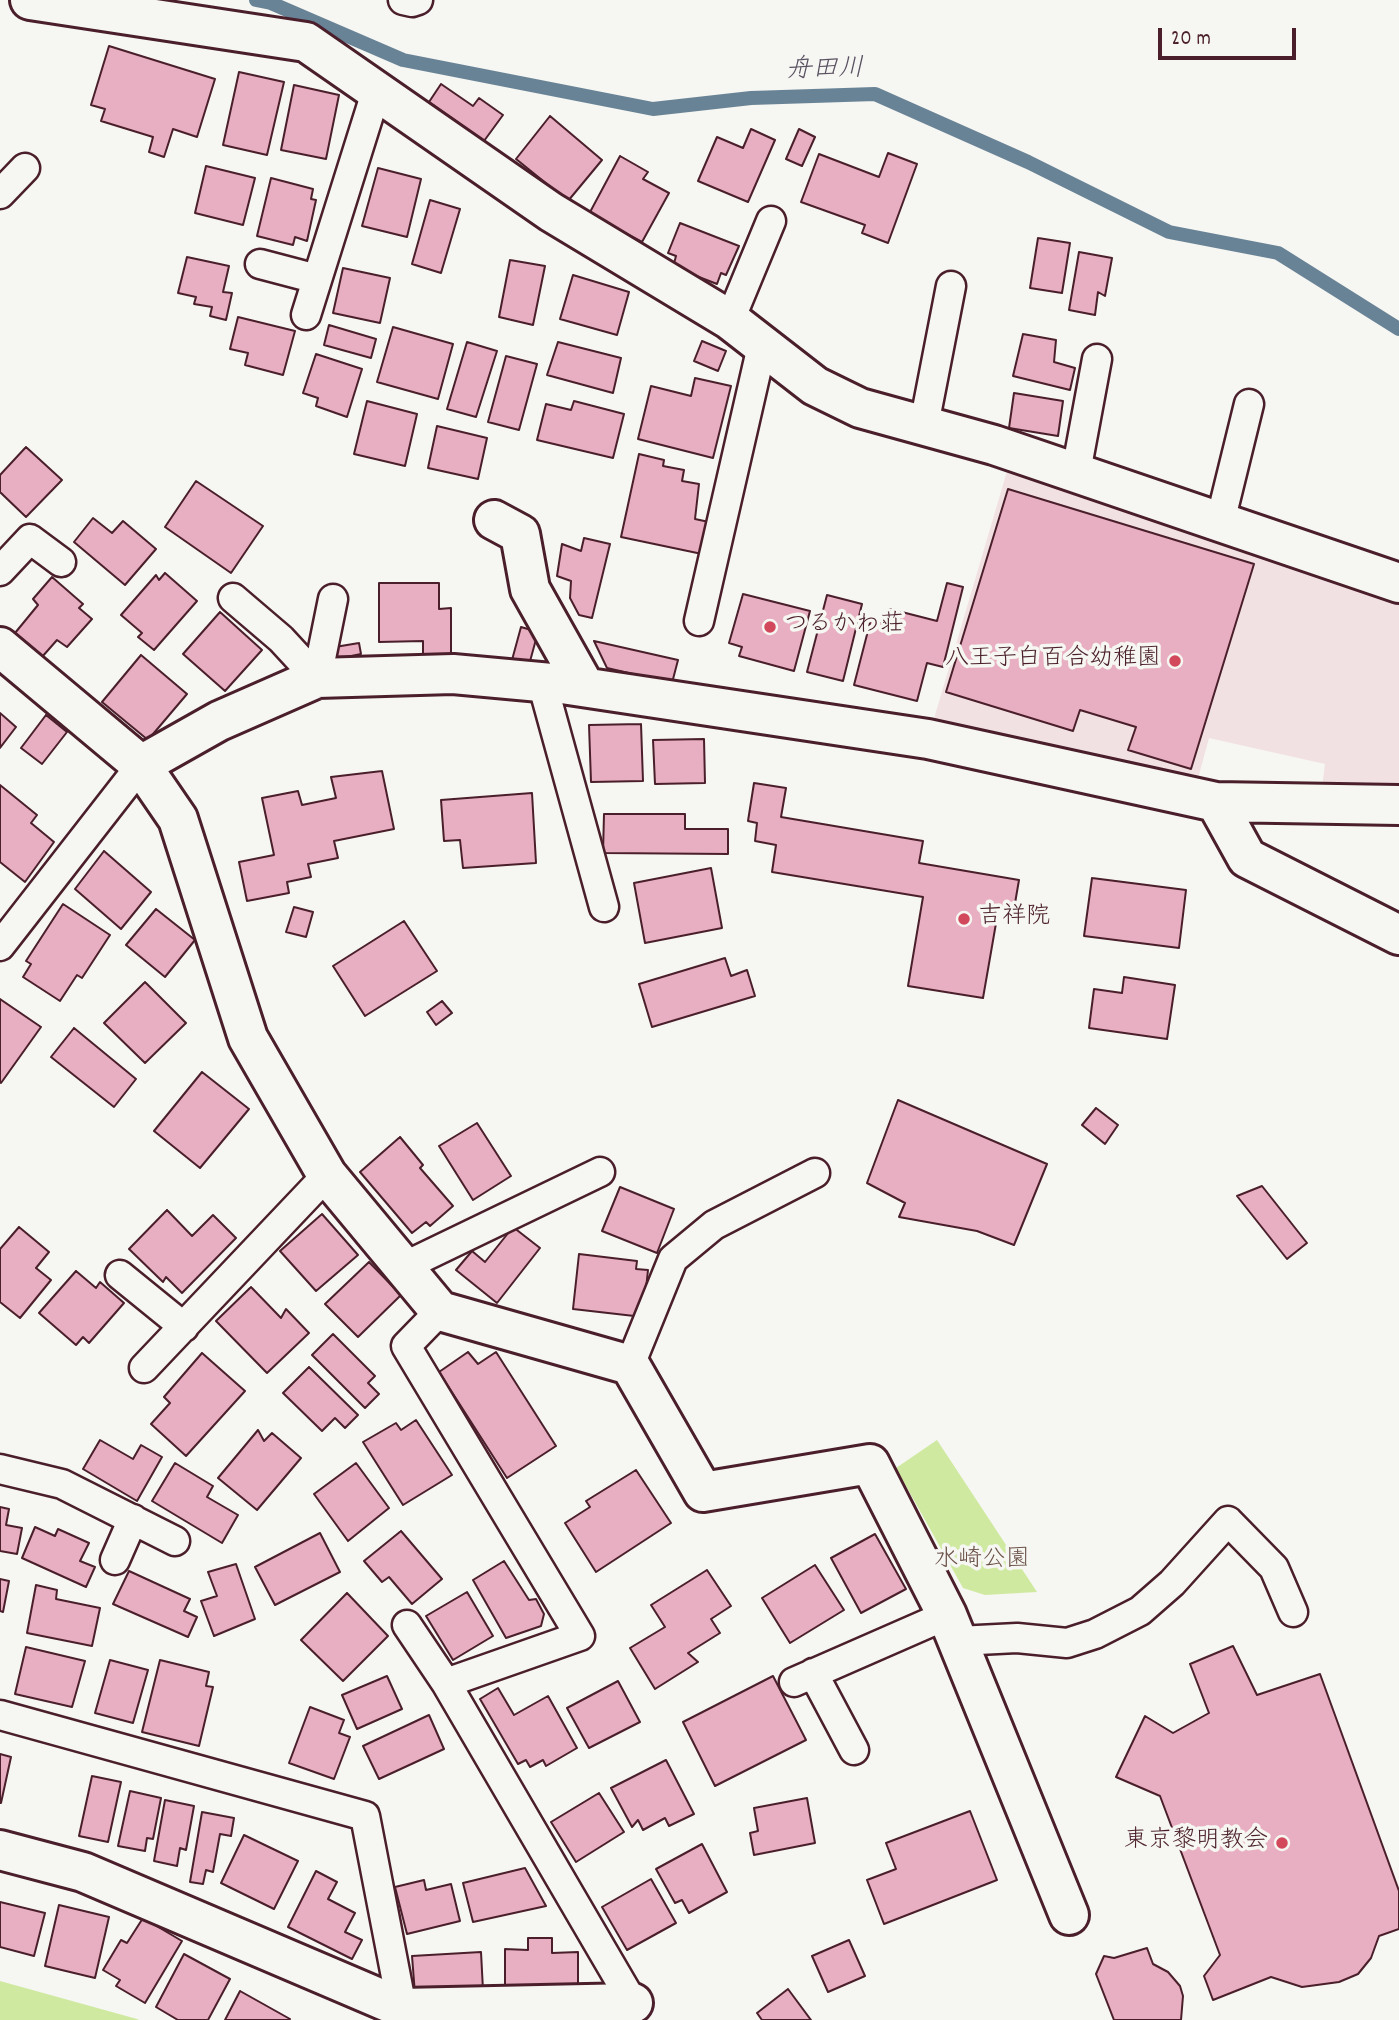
<!DOCTYPE html>
<meta charset="utf-8">
<style>
body{margin:0}
#map{position:relative;width:1399px;height:2020px;overflow:hidden;background:#f6f6f2;font-family:Dekko,sans-serif}
canvas{display:block}
.scale{position:absolute;left:1158px;top:28px;width:138px;height:32px;box-sizing:border-box;border:4px solid #4a1f2b;border-top:0;padding-left:9px;font-size:21px;line-height:24px;white-space:nowrap;color:#4a1f2b;-webkit-text-stroke:5px #f6f6f2;paint-order:stroke}
</style>
<div id="map">
<canvas width="1399" height="2020"></canvas>
<div class="scale">20 m</div>
</div>
<script>
const context = document.querySelector('canvas').getContext('2d');
context.lineJoin = 'round';
function fillPath(path, color) {
  context.fillStyle = color;
  context.fill(path, 'evenodd');
}
function poly(rows) {
  const path = new Path2D();
  for (const r of rows) {
    path.moveTo(r[0], r[1]);
    for (let i = 2; i < r.length; i += 2) path.lineTo(r[i], r[i + 1]);
  }
  return path;
}
function stroke(path, color, width, dash) {
  context.strokeStyle = color;
  context.lineWidth = width;
  context.lineCap = dash ? 'butt' : 'round';
  context.setLineDash(dash || []);
  context.stroke(path);
}
function label(font, color, halo, rows, align = 'center') {
  context.font = font + ' Dekko,"Klee One",sans-serif';
  context.lineWidth = 7;
  context.setLineDash([]);
  context.textBaseline = 'middle';
  context.strokeStyle = halo;
  context.fillStyle = color;
  for (const [text, x, y, turn = 0] of rows) {
    context.save();
    context.translate(x, y);
    context.rotate((+turn || 0) * Math.PI / 180);
    context.textAlign = isNaN(turn) ? turn : align;
    if (halo) context.strokeText(text, 0, 0);
    context.fillText(text, 0, 0);
    context.restore();
  }
}
fillPath(poly([
 [1013,451,1399,583,1399,805,1320,803,1325,764,1209,738,1193,797,928,739]
]), '#f2e1e3');
fillPath(poly([
 [937,1440,1037,1592,985,1595,963,1588,896,1468],
 [0,1981,137,2019,139,2020,0,2020]
]), '#cfeaa0');
stroke(poly([
 [256,0,271,3,403,60,653,109,751,98,875,94,1028,162,1169,232,1278,253,1399,329]
]), '#698396', 14);
const building = poly([
 [109,46,215,79,197,137,173,129,164,157,149,152,153,137,101,121,105,109,91,105,109,46],
 [239,72,284,82,267,155,223,145,239,72],
 [441,84,473,106,479,98,503,115,484,141,429,102,441,84],
 [294,85,339,95,326,159,281,150,294,85],
 [550,116,602,160,568,201,516,159,550,116],
 [751,129,775,140,748,202,698,181,717,137,743,148,751,129],
 [799,129,815,137,802,166,786,159,799,129],
 [888,153,917,164,888,243,862,233,865,225,801,202,819,154,879,177,888,153],
 [620,156,648,172,643,179,669,193,642,242,589,214,620,156],
 [206,166,255,178,243,225,195,213,206,166],
 [378,168,421,179,407,237,362,226,378,168],
 [271,178,313,189,311,199,316,200,307,241,295,237,293,245,257,236,271,178],
 [430,200,460,209,441,273,412,264,430,200],
 [680,223,739,246,726,275,721,273,717,284,673,267,676,256,668,253,680,223],
 [1038,238,1070,243,1062,293,1030,288,1038,238],
 [1079,252,1112,258,1105,296,1098,292,1095,315,1069,310,1079,252],
 [187,257,229,266,223,292,232,293,226,320,210,316,212,307,194,304,196,297,178,293,187,257],
 [510,260,545,266,533,325,499,317,510,260],
 [343,268,390,278,380,323,333,313,343,268],
 [573,275,629,292,617,335,560,319,573,275],
 [238,317,295,331,283,375,245,365,248,353,230,349,238,317],
 [329,325,376,339,371,358,324,345,329,325],
 [393,327,453,344,438,399,377,382,393,327],
 [1023,334,1056,340,1054,362,1075,368,1070,390,1013,376,1023,334],
 [702,341,726,351,718,371,694,361,702,341],
 [467,342,497,351,476,417,447,409,467,342],
 [558,342,621,358,613,393,547,375,558,342],
 [316,354,362,369,347,417,316,406,318,398,303,393,316,354],
 [506,356,537,364,519,430,488,422,506,356],
 [695,378,731,386,713,458,638,439,651,386,691,396,695,378],
 [1014,393,1063,401,1058,436,1009,428,1014,393],
 [367,401,417,414,405,466,354,454,367,401],
 [574,401,624,414,613,458,537,440,546,404,571,410,574,401],
 [437,426,487,438,478,479,428,468,437,426],
 [26,447,62,480,26,517,0,492,0,475,26,447],
 [639,454,664,460,663,466,684,470,682,481,699,484,695,519,709,522,702,554,621,537,639,454],
 [196,481,263,526,231,573,165,527,196,481],
 [1008,489,1254,564,1191,769,1128,750,1136,727,1080,710,1073,731,946,692,1008,489],
 [93,518,112,533,123,521,156,549,125,585,74,542,93,518],
 [584,538,610,544,592,618,579,615,570,598,571,581,557,576,562,544,581,551,584,538],
 [165,573,197,601,154,650,138,637,142,633,121,615,156,575,159,580,165,573],
 [52,577,83,604,79,608,92,619,67,647,57,640,42,657,15,633,38,605,33,599,52,577],
 [379,583,439,583,439,609,451,608,451,654,423,654,423,641,379,642,379,583],
 [947,583,963,587,943,667,927,663,917,701,854,685,871,619,887,624,890,609,937,621,947,583],
 [743,594,810,611,794,671,739,656,742,647,729,643,743,594],
 [827,595,862,604,843,681,807,672,827,595],
 [220,612,262,650,225,691,183,654,220,612],
 [521,627,538,632,529,665,512,660,521,627],
 [594,641,678,660,672,683,607,668,594,641],
 [359,643,361,654,337,659,335,647,359,643],
 [141,655,187,694,148,740,102,702,141,655],
 [0,713,16,727,0,748,0,713],
 [46,715,67,732,42,764,21,748,46,715],
 [641,724,643,781,591,782,589,725,641,724],
 [704,739,705,783,655,784,653,740,704,739],
 [382,771,394,829,334,841,338,858,308,864,311,877,287,882,289,893,247,901,239,862,274,855,262,798,298,791,302,805,336,798,331,777,382,771],
 [754,783,786,788,781,817,923,841,919,863,1019,880,1014,909,999,906,983,998,908,986,923,897,772,872,776,845,755,841,757,823,748,821,754,783],
 [0,785,37,815,31,823,54,842,25,882,0,862,0,785],
 [532,793,536,863,463,868,460,840,444,841,441,800,532,793],
 [604,814,685,814,685,829,728,829,728,854,603,853,604,814],
 [104,851,151,892,121,929,75,889,104,851],
 [711,868,722,928,645,943,634,883,711,868],
 [1092,878,1186,890,1179,948,1084,936,1092,878],
 [63,904,110,935,82,978,77,975,60,1001,23,977,31,964,26,961,63,904],
 [294,907,313,912,306,937,286,932,294,907],
 [156,909,195,940,165,977,126,945,156,909],
 [404,921,437,971,365,1016,333,966,404,921],
 [725,958,731,976,747,970,755,996,652,1027,639,984,725,958],
 [1124,977,1175,985,1167,1039,1089,1028,1094,989,1122,993,1124,977],
 [145,982,186,1023,145,1063,104,1023,145,982],
 [0,999,41,1027,1,1083,0,1082,0,999],
 [442,1001,452,1013,436,1025,427,1012,442,1001],
 [74,1028,136,1079,114,1107,51,1057,74,1028],
 [202,1072,249,1109,200,1168,154,1131,202,1072],
 [898,1100,1047,1164,1014,1245,977,1231,899,1217,905,1203,867,1183,898,1100],
 [1096,1108,1118,1125,1105,1144,1082,1125,1096,1108],
 [477,1123,511,1176,473,1200,439,1146,477,1123],
 [400,1137,423,1165,420,1168,453,1206,430,1226,426,1222,412,1233,360,1172,400,1137],
 [1262,1186,1307,1243,1287,1259,1237,1196,1262,1186],
 [620,1187,674,1209,657,1253,602,1231,620,1187],
 [167,1210,192,1236,213,1215,236,1238,182,1293,166,1277,163,1282,129,1249,167,1210],
 [322,1214,358,1255,316,1291,280,1251,322,1214],
 [19,1227,49,1252,36,1268,51,1280,20,1318,0,1302,0,1249,19,1227],
 [513,1227,540,1248,497,1303,456,1270,472,1251,485,1262,513,1227],
 [579,1254,637,1261,636,1269,648,1270,643,1317,573,1309,579,1254],
 [369,1262,401,1295,358,1337,325,1304,369,1262],
 [76,1271,96,1288,100,1282,124,1303,89,1343,83,1337,76,1345,39,1313,76,1271],
 [251,1287,281,1318,286,1309,309,1333,267,1373,216,1321,251,1287],
 [333,1334,375,1376,368,1383,379,1394,365,1408,312,1355,333,1334],
 [468,1352,478,1364,496,1352,556,1446,507,1478,439,1372,468,1352],
 [202,1353,245,1391,186,1456,151,1424,170,1403,164,1397,202,1353],
 [309,1367,358,1415,345,1428,335,1418,322,1431,283,1393,309,1367],
 [416,1420,452,1475,403,1505,363,1442,396,1423,401,1430,416,1420],
 [258,1430,264,1441,272,1433,301,1458,257,1510,218,1478,258,1430],
 [100,1440,133,1459,141,1445,162,1457,137,1501,83,1469,100,1440],
 [175,1463,213,1486,207,1497,238,1515,222,1543,152,1501,175,1463],
 [356,1463,389,1508,348,1541,314,1494,356,1463],
 [636,1470,671,1523,596,1572,565,1523,590,1507,586,1501,636,1470],
 [0,1507,9,1509,6,1525,22,1528,17,1554,0,1551,0,1507],
 [35,1527,55,1536,58,1529,89,1543,80,1561,95,1567,86,1587,22,1558,35,1527],
 [401,1531,442,1579,412,1604,389,1577,382,1582,364,1561,401,1531],
 [320,1533,340,1572,275,1605,255,1567,320,1533],
 [875,1534,906,1589,861,1613,831,1558,875,1534],
 [504,1561,529,1600,536,1599,544,1614,541,1626,506,1638,473,1580,504,1561],
 [236,1564,255,1619,214,1636,201,1601,217,1596,208,1572,236,1564],
 [815,1565,844,1610,790,1643,762,1598,815,1565],
 [707,1570,731,1606,711,1619,720,1633,688,1653,698,1662,655,1689,630,1648,665,1627,651,1605,707,1570],
 [129,1571,190,1599,184,1611,197,1617,188,1637,113,1604,129,1571],
 [0,1579,9,1581,3,1612,0,1611,0,1579],
 [36,1585,57,1590,56,1599,100,1608,92,1646,27,1633,36,1585],
 [467,1592,493,1636,453,1660,426,1616,467,1592],
 [347,1593,388,1636,343,1681,301,1640,347,1593],
 [1233,1646,1257,1695,1320,1674,1399,1891,1399,1929,1379,1936,1371,1958,1358,1974,1339,1982,1302,1987,1271,1977,1213,2000,1204,1976,1220,1955,1160,1796,1116,1777,1145,1716,1173,1733,1209,1713,1190,1664,1233,1646],
 [26,1647,85,1661,72,1707,15,1694,26,1647],
 [110,1660,148,1670,133,1723,95,1713,110,1660],
 [160,1660,209,1672,206,1686,213,1687,199,1746,142,1732,160,1660],
 [387,1676,402,1709,357,1729,342,1695,387,1676],
 [773,1676,806,1740,715,1786,683,1722,773,1676],
 [618,1681,640,1722,589,1748,567,1708,618,1681],
 [498,1688,514,1715,548,1696,577,1748,546,1766,543,1760,530,1767,526,1760,518,1764,480,1699,498,1688],
 [310,1707,344,1720,339,1733,350,1737,334,1779,289,1763,310,1707],
 [429,1715,444,1749,379,1779,363,1746,429,1715],
 [0,1754,11,1757,1,1803,0,1803,0,1754],
 [666,1760,694,1814,669,1826,665,1818,643,1830,638,1820,632,1827,611,1788,666,1760],
 [92,1776,121,1782,108,1842,79,1836,92,1776],
 [130,1791,161,1798,153,1839,147,1838,145,1851,118,1846,130,1791],
 [599,1793,624,1832,576,1862,551,1822,599,1793],
 [807,1798,815,1843,754,1855,750,1833,758,1831,754,1808,807,1798],
 [165,1800,194,1806,186,1850,180,1848,177,1866,154,1861,165,1800],
 [970,1811,997,1880,884,1924,867,1880,896,1869,886,1843,970,1811],
 [202,1812,234,1818,231,1836,220,1834,213,1872,206,1870,203,1884,190,1882,202,1812],
 [244,1835,298,1861,274,1909,221,1883,244,1835],
 [702,1844,727,1892,689,1913,682,1900,675,1903,656,1869,702,1844],
 [525,1868,546,1906,473,1922,463,1883,525,1868],
 [316,1871,337,1882,328,1899,355,1913,345,1932,362,1940,352,1959,288,1927,316,1871],
 [651,1879,676,1923,627,1950,602,1907,651,1879],
 [424,1880,426,1890,451,1884,460,1921,407,1934,395,1887,424,1880],
 [0,1902,45,1913,34,1956,0,1947,0,1902],
 [59,1905,109,1917,95,1978,45,1966,59,1905],
 [143,1918,182,1941,145,2003,116,1986,120,1980,103,1970,121,1940,127,1943,143,1918],
 [528,1938,552,1938,552,1953,578,1952,578,1992,505,1992,505,1949,528,1950,528,1938],
 [849,1940,865,1976,828,1992,812,1956,849,1940],
 [1147,1948,1153,1964,1168,1972,1180,1986,1183,1996,1181,2020,1114,2020,1096,1974,1104,1956,1114,1958,1147,1948],
 [481,1952,483,1990,415,1994,412,1956,481,1952],
 [184,1954,230,1979,208,2020,178,2020,156,2007,184,1954],
 [788,1989,811,2020,762,2020,757,2013,788,1989],
 [240,1991,290,2019,289,2020,225,2020,240,1991]
]);
fillPath(building, '#e7afc1');
stroke(building, '#4a1f2b', 2);
const lane = poly([
 [403,0,412,2,418,0],
 [0,194,25,168],
 [260,264,317,279],
 [306,315,377,89],
 [730,320,771,221],
 [924,425,951,286],
 [1076,472,1097,359],
 [1220,522,1249,404],
 [0,571,30,539,61,562],
 [233,598,281,639,317,678],
 [699,621,762,346],
 [317,678,333,599],
 [542,682,604,907],
 [0,946,141,765],
 [403,1267,600,1172],
 [120,1275,184,1327],
 [440,1311,406,1346,580,1636,446,1683,633,2003],
 [630,1365,673,1259,714,1225,815,1173],
 [144,1368,327,1175],
 [0,1469,62,1484,175,1541],
 [115,1560,133,1519],
 [407,1625,446,1683],
 [958,1641,1017,1638,1067,1643,1095,1634,1140,1611,1172,1583,1228,1521,1274,1568,1293,1612],
 [813,1673,854,1750],
 [794,1682,947,1615],
 [0,1715,365,1816,402,2008]
]);
const street = poly([
 [30,0,306,42,551,212,730,320,815,386,860,408,994,445,1399,583],
 [494,520,520,534,530,589,585,687],
 [0,647,141,765,178,819,248,1038,327,1175,440,1311,630,1365,703,1492,870,1464,947,1615,1069,1915],
 [141,765,219,721,317,678,453,674,562,684,928,739,1216,802,1399,805],
 [1216,802,1247,858,1399,935],
 [0,1850,83,1872,402,2008,633,2003]
]);
stroke(lane, '#4a1f2b', 33);
stroke(street, '#4a1f2b', 44);
stroke(lane, '#f6f6f2', 28);
stroke(street, '#f6f6f2', 38);
for (const [x, y, r, color] of [
 [770,627,7,"#d1495b"],
 [1175,661,7,"#d1495b"],
 [964,919,7,"#d1495b"],
 [1282,1843,7,"#d1495b"]
]) {
  const dot = new Path2D();
  dot.arc(x, y, r, 0, 2 * Math.PI);
  context.fillStyle = color;
  context.fill(dot);
  stroke(dot, '#f6f6f2', 2.5);
}
label('24px', '#4a1f2b', '#f6f6f2', [
 ["つるかわ荘",784,627],
 ["八王子白百合幼稚園",1161,661,"right"],
 ["吉祥院",978,919],
 ["東京黎明教会",1268,1843,"right"]
], 'left');
label('24px', '#6b5248', '#f6f6f2', [
 ["水崎公園",982,1562]
]);
label('italic 26px', '#595161', '#f6f6f2', [
 ["舟田川",825,72,-1]
]);
</script>
